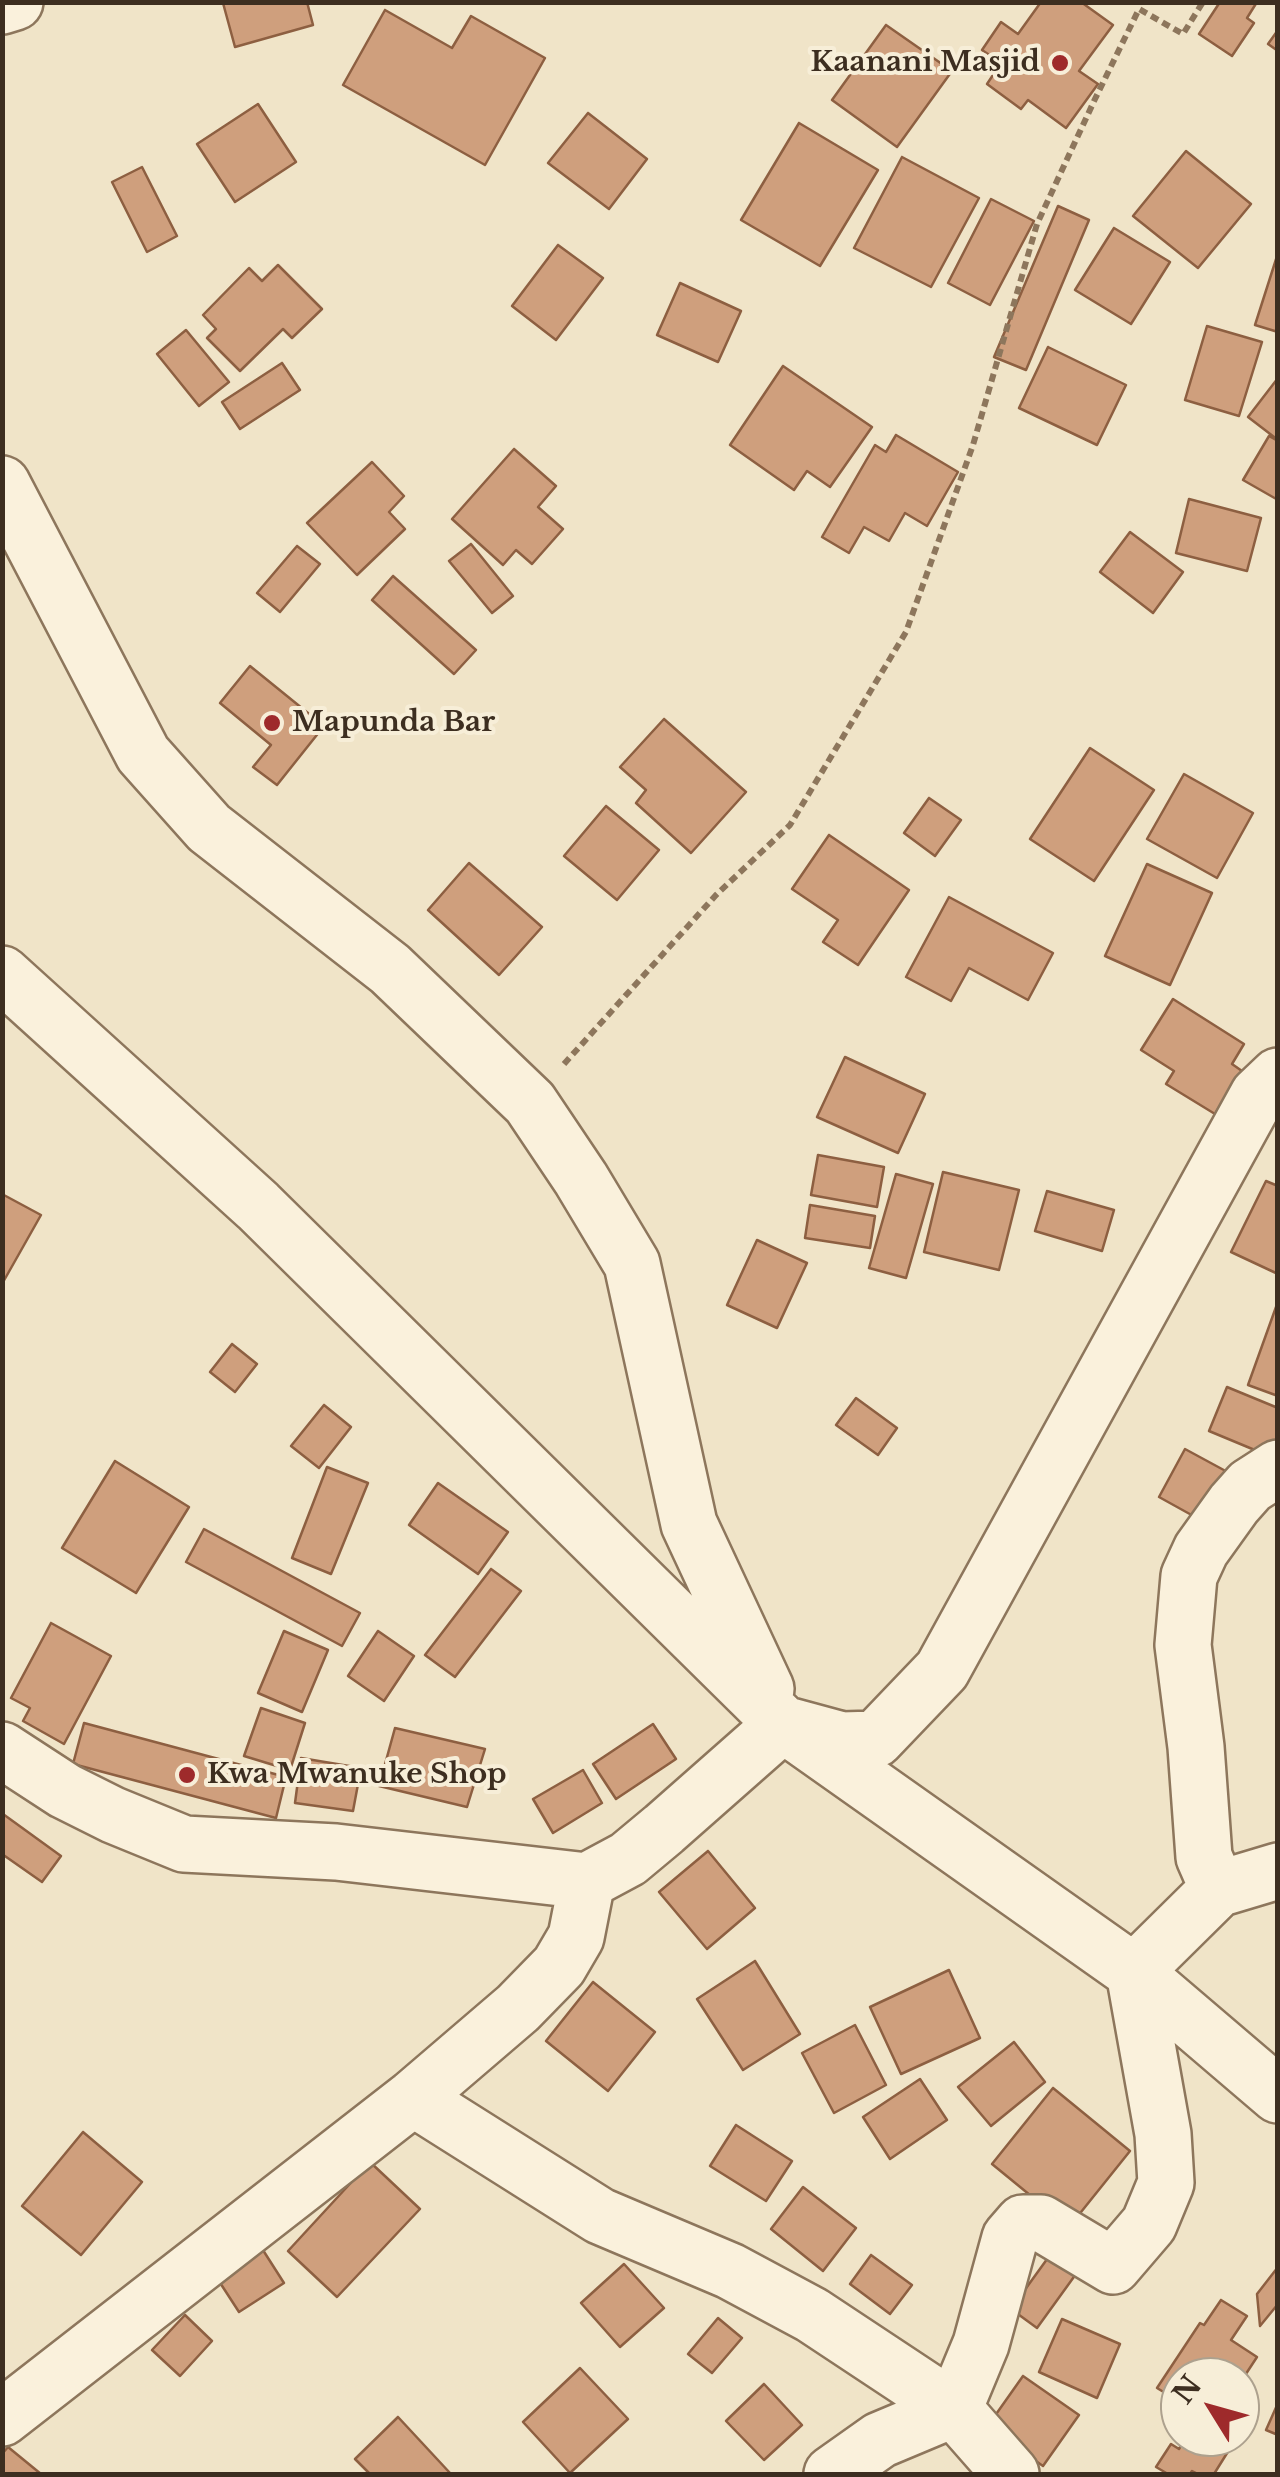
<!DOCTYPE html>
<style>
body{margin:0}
#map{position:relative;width:1280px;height:2477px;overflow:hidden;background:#f0e4c8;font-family:"Libre Baskerville",serif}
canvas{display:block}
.frame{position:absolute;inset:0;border:5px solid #3d2e20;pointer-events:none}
.north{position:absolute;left:1160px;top:2357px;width:100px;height:100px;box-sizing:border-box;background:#f7eed8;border:2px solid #ada18e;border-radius:50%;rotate:307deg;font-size:28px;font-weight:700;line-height:40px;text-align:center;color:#3d2e20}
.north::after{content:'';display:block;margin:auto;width:35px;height:45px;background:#9e2a2b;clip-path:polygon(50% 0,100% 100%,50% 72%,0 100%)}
</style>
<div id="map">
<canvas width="1280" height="2477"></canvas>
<div class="frame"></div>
<div class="north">N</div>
</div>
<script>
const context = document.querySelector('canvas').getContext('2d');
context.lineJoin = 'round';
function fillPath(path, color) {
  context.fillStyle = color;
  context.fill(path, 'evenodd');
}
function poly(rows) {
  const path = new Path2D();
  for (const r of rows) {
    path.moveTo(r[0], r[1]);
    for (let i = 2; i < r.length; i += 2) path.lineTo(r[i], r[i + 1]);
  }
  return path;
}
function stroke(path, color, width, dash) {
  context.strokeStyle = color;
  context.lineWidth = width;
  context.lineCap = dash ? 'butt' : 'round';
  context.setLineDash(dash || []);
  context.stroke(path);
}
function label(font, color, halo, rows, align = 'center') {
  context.font = font + ' "Libre Baskerville",serif';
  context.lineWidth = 8;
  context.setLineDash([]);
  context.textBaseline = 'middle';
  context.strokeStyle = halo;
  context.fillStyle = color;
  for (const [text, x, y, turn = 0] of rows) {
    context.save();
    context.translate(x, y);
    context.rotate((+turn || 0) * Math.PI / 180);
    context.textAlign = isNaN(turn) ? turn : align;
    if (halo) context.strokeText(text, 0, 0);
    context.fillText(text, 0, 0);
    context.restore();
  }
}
const building = poly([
 [307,2,313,25,235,47,223,3,307,2],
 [1041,2,1081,2,1113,25,1079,71,1098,84,1066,128,1028,100,1021,109,987,84,1001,63,982,50,1001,22,1018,34,1041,2],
 [1220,2,1257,2,1247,18,1254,23,1232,56,1199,34,1220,2],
 [385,10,452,48,471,16,545,58,485,165,343,85,385,10],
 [886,25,952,71,897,147,832,100,886,25],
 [1278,30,1278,51,1268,44,1278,30],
 [258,104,296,162,235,202,197,144,258,104],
 [588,113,647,159,609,209,548,163,588,113],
 [799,123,878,170,820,266,741,220,799,123],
 [1186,151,1251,204,1198,268,1133,216,1186,151],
 [902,157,979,198,931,287,854,248,902,157],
 [142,167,177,236,147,252,112,182,142,167],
 [991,199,1034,221,990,305,948,283,991,199],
 [1058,206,1089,220,1026,370,994,357,1058,206],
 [1114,228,1170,262,1131,324,1075,290,1114,228],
 [558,245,603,278,556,340,512,306,558,245],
 [1278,253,1278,332,1255,325,1278,253],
 [278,265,322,309,292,338,283,329,240,371,207,338,216,329,203,315,249,268,262,281,278,265],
 [680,283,741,311,718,362,657,335,680,283],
 [1207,326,1262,342,1239,416,1185,400,1207,326],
 [186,330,229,382,199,406,157,354,186,330],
 [1048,347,1126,385,1097,445,1019,408,1048,347],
 [282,363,300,390,240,429,222,402,282,363],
 [783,366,872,427,830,487,807,471,794,490,730,445,783,366],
 [1278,378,1278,440,1248,417,1278,378],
 [896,435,958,472,927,526,905,513,889,541,864,527,849,553,822,537,875,445,886,452,896,435],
 [1269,436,1278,441,1278,500,1243,480,1269,436],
 [514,449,556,486,538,507,563,529,532,564,516,550,503,565,452,519,514,449],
 [372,462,404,496,389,512,405,529,357,575,307,523,372,462],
 [1189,499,1261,518,1247,571,1176,553,1189,499],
 [1130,532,1183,572,1153,613,1100,572,1130,532],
 [471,544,513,596,492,613,449,561,471,544],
 [297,546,320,564,280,612,257,593,297,546],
 [393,576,476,650,454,674,372,600,393,576],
 [250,666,324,726,277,785,253,767,271,745,220,703,250,666],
 [664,719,746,792,691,853,636,803,646,790,620,767,664,719],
 [1090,748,1154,790,1094,881,1030,839,1090,748],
 [1184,774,1253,813,1217,878,1147,839,1184,774],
 [929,798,961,820,935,856,904,833,929,798],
 [606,806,659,850,617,900,564,856,606,806],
 [829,835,909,890,858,965,823,942,838,920,792,889,829,835],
 [469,863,542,927,499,975,428,910,469,863],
 [1147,864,1212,893,1170,985,1105,956,1147,864],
 [949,897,1053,953,1028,1000,969,968,951,1001,906,977,949,897],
 [1173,999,1244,1044,1232,1064,1242,1071,1215,1114,1166,1084,1174,1071,1141,1050,1173,999],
 [845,1057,925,1094,898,1153,817,1117,845,1057],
 [818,1155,884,1167,877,1207,811,1195,818,1155],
 [943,1172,1019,1190,999,1270,924,1252,943,1172],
 [896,1174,933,1184,906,1278,869,1268,896,1174],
 [1266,1181,1278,1186,1278,1274,1231,1252,1266,1181],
 [1047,1191,1114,1210,1102,1251,1035,1231,1047,1191],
 [2,1194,41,1215,2,1284,2,1194],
 [810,1205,875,1216,870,1248,805,1238,810,1205],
 [757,1240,807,1263,777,1328,727,1305,757,1240],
 [1276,1307,1278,1308,1278,1396,1248,1385,1276,1307],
 [232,1344,257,1364,235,1392,210,1372,232,1344],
 [1227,1387,1278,1408,1278,1450,1274,1458,1209,1431,1227,1387],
 [856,1398,897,1428,878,1455,836,1425,856,1398],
 [324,1405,351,1427,319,1468,291,1446,324,1405],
 [1185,1449,1233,1475,1206,1523,1159,1497,1185,1449],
 [115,1461,189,1507,136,1593,62,1548,115,1461],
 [327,1467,368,1483,331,1574,292,1558,327,1467],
 [438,1483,508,1532,478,1574,409,1525,438,1483],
 [204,1529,360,1613,342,1646,186,1562,204,1529],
 [491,1569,521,1591,455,1677,425,1655,491,1569],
 [51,1623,111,1656,64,1744,23,1721,30,1708,11,1698,51,1623],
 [284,1631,328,1650,302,1712,258,1693,284,1631],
 [378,1631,414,1656,384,1701,348,1676,378,1631],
 [261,1708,305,1723,290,1770,244,1756,261,1708],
 [84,1723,286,1777,276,1818,73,1764,84,1723],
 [653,1724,676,1759,616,1799,593,1764,653,1724],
 [395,1728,485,1749,467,1807,379,1786,395,1728],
 [301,1758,361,1768,353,1811,295,1803,301,1758],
 [583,1770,602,1803,553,1833,533,1799,583,1770],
 [3,1814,61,1856,42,1882,2,1854,3,1814],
 [708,1851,755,1908,707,1949,659,1892,708,1851],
 [755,1961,800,2034,743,2070,697,1999,755,1961],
 [949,1970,980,2038,901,2074,870,2007,949,1970],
 [593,1982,655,2032,608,2091,546,2041,593,1982],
 [855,2025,886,2085,834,2113,802,2053,855,2025],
 [1014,2042,1045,2082,991,2126,958,2087,1014,2042],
 [920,2079,947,2120,890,2159,863,2117,920,2079],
 [1053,2088,1130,2151,1069,2227,992,2164,1053,2088],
 [736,2125,792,2161,766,2201,710,2166,736,2125],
 [83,2132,142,2182,81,2255,22,2206,83,2132],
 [370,2162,420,2209,337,2297,288,2251,370,2162],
 [803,2187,856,2228,823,2271,771,2229,803,2187],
 [261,2247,284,2283,239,2312,215,2275,261,2247],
 [871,2255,912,2285,890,2314,850,2284,871,2255],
 [1050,2255,1076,2274,1037,2328,1011,2309,1050,2255],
 [624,2264,664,2308,620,2347,581,2303,624,2264],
 [1278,2267,1278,2304,1260,2326,1257,2294,1278,2267],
 [1221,2300,1247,2316,1231,2340,1257,2357,1240,2383,1240,2377,1180,2377,1180,2402,1157,2388,1200,2323,1204,2325,1221,2300],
 [185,2315,212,2341,180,2376,152,2350,185,2315],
 [718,2318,742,2338,712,2373,688,2354,718,2318],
 [1062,2319,1120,2344,1097,2398,1039,2372,1062,2319],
 [580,2368,628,2419,570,2473,523,2422,580,2368],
 [1023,2376,1079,2415,1043,2466,987,2427,1023,2376],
 [764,2384,802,2425,764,2460,726,2421,764,2384],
 [1278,2403,1278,2435,1266,2430,1278,2403],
 [398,2417,450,2473,448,2474,370,2474,355,2459,398,2417],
 [1186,2437,1227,2437,1234,2442,1214,2474,1198,2474,1192,2471,1190,2474,1168,2474,1156,2467,1171,2444,1179,2449,1186,2437],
 [8,2447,41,2474,2,2474,2,2454,8,2447]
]);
fillPath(building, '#cf9f7d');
stroke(building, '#8d5f41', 2.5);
const minor = poly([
 [2,6,15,2],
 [2,484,143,754,209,828,390,969,530,1103,581,1179,632,1264,689,1524,766,1689],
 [2,974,258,1206,783,1724,1134,1972,1278,2095],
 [2,1750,65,1791,113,1815,184,1844,336,1852,587,1881,628,1859,664,1829,783,1724,842,1740,876,1739,942,1670,1258,1095,1278,1076],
 [1218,1889,1204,1857,1196,1747,1183,1645,1189,1576,1201,1550,1234,1504,1250,1486,1278,1468],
 [413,2098,600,2216,730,2271,812,2315,954,2409,1011,2474],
 [2,2418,413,2098,518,2008,559,1966,576,1937,587,1881],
 [832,2474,880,2440,954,2409,981,2344,1010,2238,1023,2223,1041,2223,1113,2266,1149,2224,1166,2183,1163,2134,1134,1972,1218,1889,1278,1871]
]);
stroke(minor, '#8d765c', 60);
stroke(poly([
 [564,1064,716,895,790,825,906,632,973,445,1037,224,1095,99,1139,9,1183,34,1203,2]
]), '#8d765c', 6, [8, 5]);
stroke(minor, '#faf1dc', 55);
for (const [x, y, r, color] of [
 [1060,63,10,"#9e2a2b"],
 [272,723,10,"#9e2a2b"],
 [187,1775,10,"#9e2a2b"]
]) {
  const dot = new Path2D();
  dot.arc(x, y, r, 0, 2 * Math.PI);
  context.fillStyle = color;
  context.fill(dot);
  stroke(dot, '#f7eed8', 4);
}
label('bold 28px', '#3d2e20', '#f7eed8', [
 ["Kaanani Masjid",1040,63,"right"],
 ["Mapunda Bar",292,723],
 ["Kwa Mwanuke Shop",207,1775]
], 'left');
</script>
